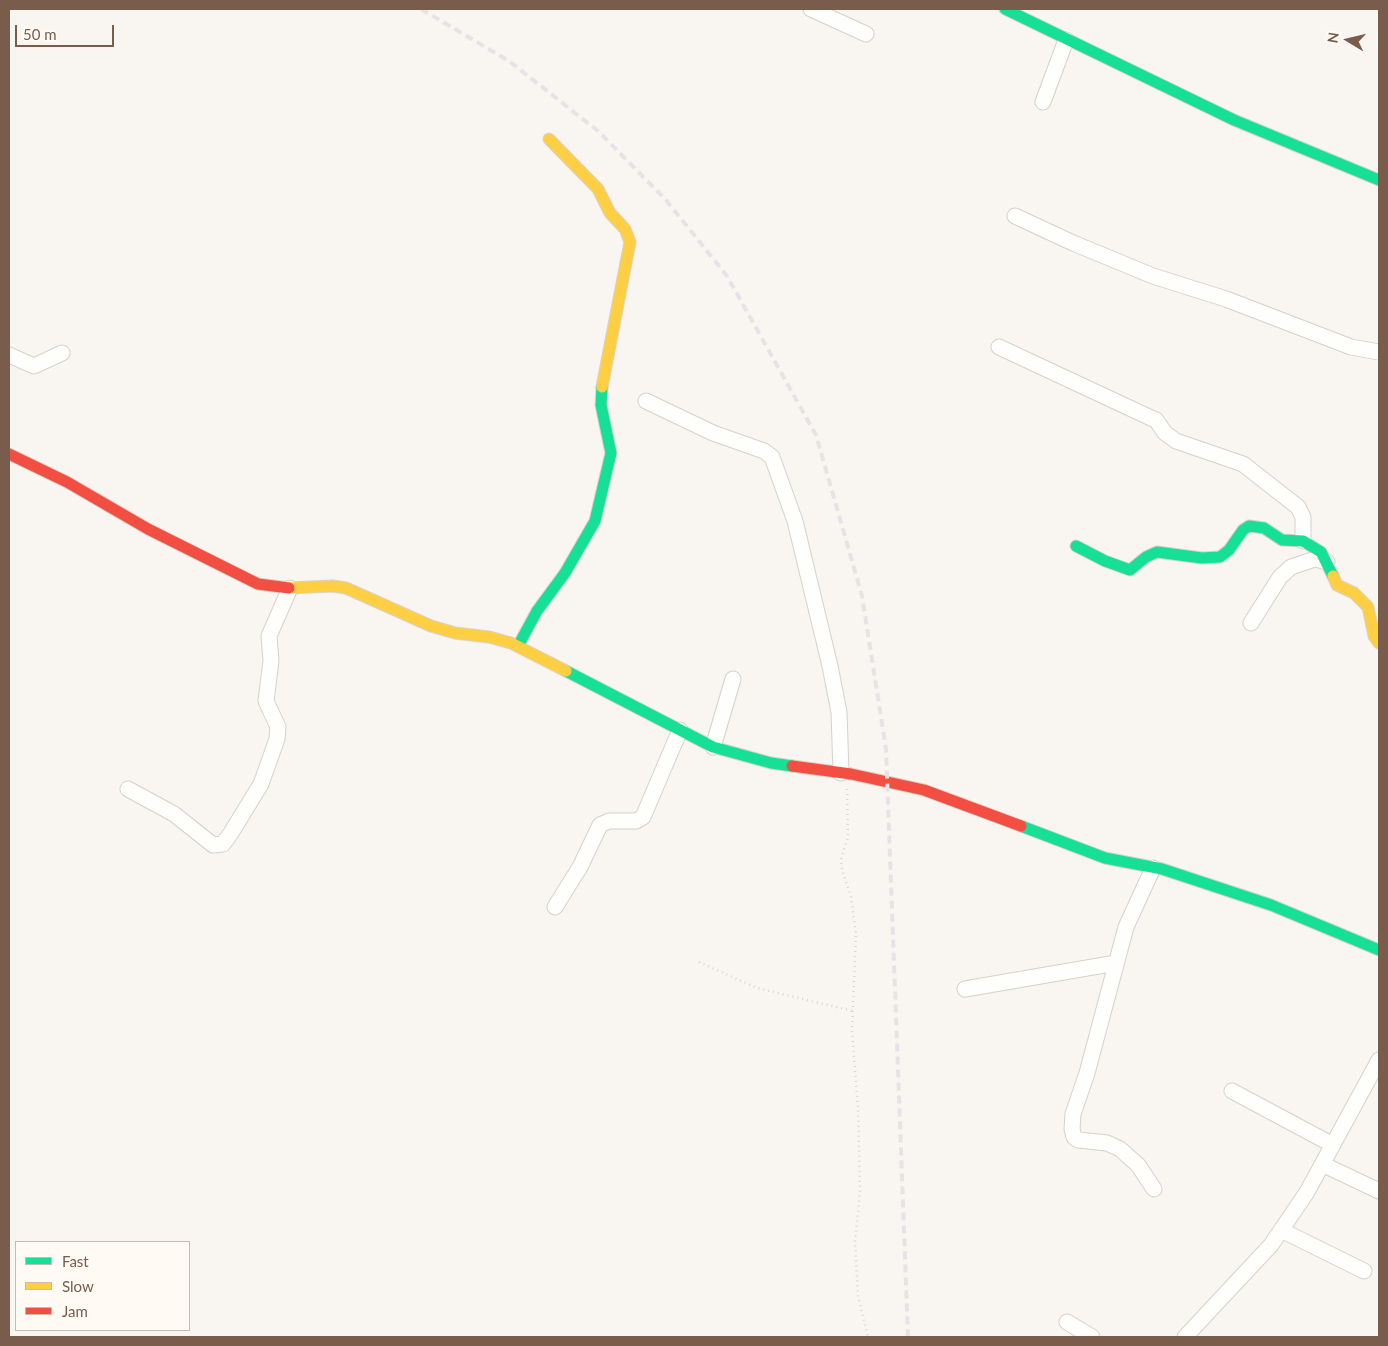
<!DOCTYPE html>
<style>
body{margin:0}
#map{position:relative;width:1388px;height:1346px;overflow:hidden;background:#f9f5f0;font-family:Lato,sans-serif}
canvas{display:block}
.frame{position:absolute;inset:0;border:10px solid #7a5c4d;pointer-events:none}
.legend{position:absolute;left:15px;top:1241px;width:175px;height:90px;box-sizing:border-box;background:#fffaf3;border:1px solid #cabbb1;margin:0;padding:6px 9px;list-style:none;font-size:15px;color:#7a5c4d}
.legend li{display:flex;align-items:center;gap:10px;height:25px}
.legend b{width:25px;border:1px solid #cabbb1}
.north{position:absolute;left:1323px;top:15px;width:50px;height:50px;-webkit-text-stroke:4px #fffaf3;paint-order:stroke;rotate:279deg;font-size:14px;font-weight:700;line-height:20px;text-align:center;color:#7a5c4d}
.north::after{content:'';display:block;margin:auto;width:18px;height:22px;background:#7a5c4d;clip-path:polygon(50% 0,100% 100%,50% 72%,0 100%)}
.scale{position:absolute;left:15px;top:25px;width:99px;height:22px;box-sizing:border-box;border:2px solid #7a5c4d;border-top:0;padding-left:6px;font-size:15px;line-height:18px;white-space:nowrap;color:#7a5c4d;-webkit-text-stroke:4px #fffaf3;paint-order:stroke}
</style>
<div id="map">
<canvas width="1388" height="1346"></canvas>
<div class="frame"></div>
<ul class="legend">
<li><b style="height:6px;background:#16e098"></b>Fast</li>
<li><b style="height:6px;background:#ffcf43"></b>Slow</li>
<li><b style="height:6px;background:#f24e42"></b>Jam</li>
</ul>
<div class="north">N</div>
<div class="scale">50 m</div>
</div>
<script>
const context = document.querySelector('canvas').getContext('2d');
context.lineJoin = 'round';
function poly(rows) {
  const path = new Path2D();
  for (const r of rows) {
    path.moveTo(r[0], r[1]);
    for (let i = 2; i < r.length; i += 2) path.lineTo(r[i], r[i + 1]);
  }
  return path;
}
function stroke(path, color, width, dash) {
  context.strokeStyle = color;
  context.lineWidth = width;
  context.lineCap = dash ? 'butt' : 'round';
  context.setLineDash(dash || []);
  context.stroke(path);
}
const street = poly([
 [811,9,866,34],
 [1043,102,1066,40],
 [1015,216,1073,243,1153,276,1226,299,1351,347,1379,352],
 [999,347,1151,418,1156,420,1165,433,1176,441,1243,464,1298,507,1303,517,1303,541],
 [9,355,34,366,62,353],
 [646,401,713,433,764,451,772,457,795,521,830,666,839,712,841,773],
 [1251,623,1280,577,1291,567,1315,559,1327,562],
 [713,747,733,679],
 [128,789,174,814,213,845,223,844,231,833,261,784,277,739,278,727,266,701,271,661,269,636,290,588],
 [1153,868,1126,927,1087,1073,1073,1114,1072,1129,1074,1137,1078,1140,1107,1143,1120,1149,1138,1165,1154,1189],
 [555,907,580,867,600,825,609,821,636,821,643,817,680,730],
 [965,989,1116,963],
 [1232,1091,1333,1145],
 [1322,1164,1379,1191],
 [1281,1230,1364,1271],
 [1067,1322,1092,1337],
 [1185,1337,1271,1245,1307,1192,1379,1060]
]);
const fast = poly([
 [1005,9,1234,120,1379,180],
 [1076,546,1105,561,1130,570,1146,557,1157,552,1202,558,1220,557,1229,550,1243,530,1249,526,1264,528,1282,540,1303,541,1321,552,1333,576],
 [518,646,537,611,565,573,595,521,611,453,601,405,602,387],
 [566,671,713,747,771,763,792,766],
 [1021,826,1105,858,1162,869,1271,905,1379,950]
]);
const slow = poly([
 [549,139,598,189,610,213,625,229,630,242,602,387],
 [1333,576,1337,585,1354,593,1368,607,1374,636,1379,643],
 [289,588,333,586,346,588,431,626,455,633,489,637,511,643,566,671]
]);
const jam = poly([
 [9,454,67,482,148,529,258,584,289,588],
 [792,766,851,774,924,790,1021,826]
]);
stroke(street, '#d7d1cb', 17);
stroke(fast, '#d9d2cb', 13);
stroke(slow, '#d9d2cb', 13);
stroke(jam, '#d9d2cb', 13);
stroke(poly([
 [847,789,848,837,841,859,842,870,851,897,856,934,852,1031,858,1108,860,1192,855,1241,858,1296,868,1337],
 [699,962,757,988,853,1011]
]), '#dcd5d0', 2.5, [1, 4]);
stroke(street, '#fefefd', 15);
stroke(fast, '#16e098', 11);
stroke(slow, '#ffcf43', 11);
stroke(jam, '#f24e42', 11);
stroke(poly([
 [421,9,509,61,598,131,666,200,727,276,816,435,862,596,886,749,908,1337]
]), '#e6e3e7', 4, [8, 5]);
</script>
